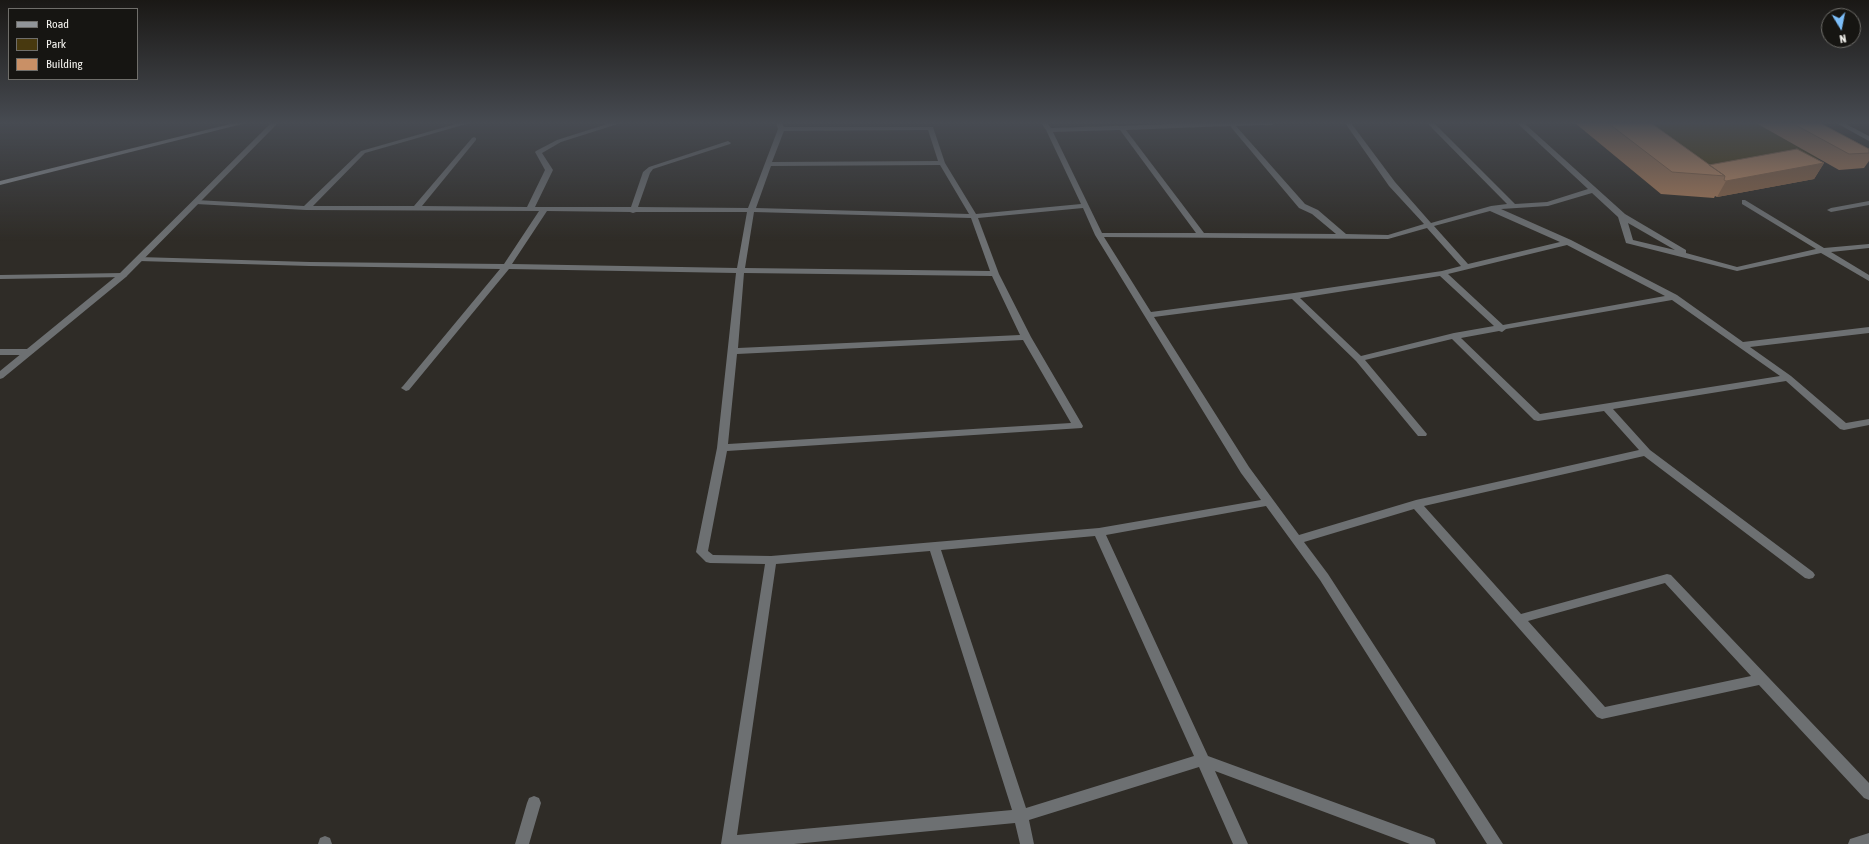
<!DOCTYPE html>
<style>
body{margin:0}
#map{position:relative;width:1869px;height:844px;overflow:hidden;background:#2f2c27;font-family:"Asap Condensed",sans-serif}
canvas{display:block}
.legend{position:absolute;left:8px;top:8px;width:130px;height:72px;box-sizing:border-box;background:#161512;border:1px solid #6f6e6a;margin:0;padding:5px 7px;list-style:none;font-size:12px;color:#f4f3ef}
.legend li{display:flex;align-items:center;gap:8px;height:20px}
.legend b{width:20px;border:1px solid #6f6e6a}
.north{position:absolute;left:1821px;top:8px;width:40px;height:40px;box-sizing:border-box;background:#161512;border:1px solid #6f6e6a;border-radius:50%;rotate:170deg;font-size:11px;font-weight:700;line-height:16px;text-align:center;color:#f4f3ef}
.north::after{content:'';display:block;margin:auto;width:14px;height:18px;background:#7cbef9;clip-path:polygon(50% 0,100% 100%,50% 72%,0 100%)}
</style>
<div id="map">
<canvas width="1869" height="844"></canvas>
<ul class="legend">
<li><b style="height:5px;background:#919599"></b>Road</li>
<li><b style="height:11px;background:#48390f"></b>Park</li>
<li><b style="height:11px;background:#c99066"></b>Building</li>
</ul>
<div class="north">N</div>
</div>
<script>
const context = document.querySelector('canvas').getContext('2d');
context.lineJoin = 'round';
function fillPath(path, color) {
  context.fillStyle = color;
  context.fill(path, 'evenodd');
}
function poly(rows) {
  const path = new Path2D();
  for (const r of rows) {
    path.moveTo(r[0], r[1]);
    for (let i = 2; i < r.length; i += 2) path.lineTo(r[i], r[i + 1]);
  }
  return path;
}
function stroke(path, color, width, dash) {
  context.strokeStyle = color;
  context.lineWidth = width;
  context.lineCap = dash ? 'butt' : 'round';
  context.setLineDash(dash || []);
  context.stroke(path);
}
fillPath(poly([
 [1615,123,1757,123,1819,159,1693,182]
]), '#48390f');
fillPath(poly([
 [459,123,470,123,365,153,313,206,414,206,472,138,474,137,476,138,476,140,422,206,527,207,545,170,535,152,536,151,557,140,610,123,621,123,561,142,542,153,553,170,535,207,631,207,643,172,649,167,728,141,731,143,730,144,653,169,650,173,638,207,748,208,778,129,776,123,782,123,784,127,933,127,945,163,976,214,1081,204,1046,130,1041,123,1047,123,1051,128,1203,123,1275,123,1272,125,1236,126,1305,204,1318,210,1346,234,1388,235,1424,224,1389,186,1345,123,1351,123,1395,182,1431,223,1491,206,1507,204,1427,123,1434,123,1515,204,1547,202,1588,189,1517,123,1524,123,1625,214,1686,250,1686,253,1737,267,1816,249,1742,204,1742,200,1745,200,1824,248,1869,244,1869,248,1831,252,1869,275,1869,281,1821,253,1737,271,1626,243,1618,217,1592,193,1548,206,1501,209,1571,240,1677,295,1743,342,1869,327,1869,333,1750,347,1791,376,1846,423,1869,419,1869,425,1844,430,1840,429,1786,381,1613,409,1650,450,1813,572,1815,575,1813,578,1809,579,1805,578,1644,456,1424,506,1521,614,1667,574,1671,575,1869,783,1869,800,1864,798,1759,685,1602,719,1597,717,1414,509,1304,542,1328,574,1503,844,1487,844,1320,580,1266,506,1106,535,1208,756,1429,837,1434,839,1436,844,1410,844,1215,771,1248,844,1233,844,1199,767,1029,820,1034,844,1020,844,1015,823,794,844,721,844,765,564,710,563,706,562,696,552,717,448,736,273,509,269,409,390,406,391,401,388,403,386,500,269,310,266,139,261,135,259,139,257,310,262,504,264,539,211,306,210,196,204,192,202,196,200,304,206,361,151,459,123],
 [1230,126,1299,208,1312,214,1336,234,1204,233,1126,130,1230,126],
 [928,130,938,161,772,162,784,131,928,130],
 [1119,130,1120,130,1196,233,1102,233,1053,132,1119,130],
 [940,165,969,214,756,208,771,166,940,165],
 [1083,208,1095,235,1144,315,1241,473,1261,500,1099,528,771,556,713,555,708,551,727,451,1082,428,1083,426,1031,337,999,274,978,218,1083,208],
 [547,211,630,212,633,213,636,212,747,212,737,268,512,264,547,211],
 [1490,211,1560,242,1468,264,1434,226,1490,211],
 [754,212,971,218,990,271,745,268,754,212],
 [1628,223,1675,250,1633,240,1628,223],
 [1427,228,1461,266,1442,271,1294,293,1151,312,1104,237,1388,239,1427,228],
 [1567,245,1665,296,1503,325,1448,274,1567,245],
 [744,273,992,276,1020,335,738,348,744,273],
 [1440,276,1494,326,1454,333,1361,356,1300,298,1440,276],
 [1292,299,1356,361,1418,436,1426,436,1427,434,1365,360,1452,339,1534,420,1538,421,1604,411,1639,450,1416,500,1299,535,1249,467,1154,317,1292,299],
 [1672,300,1780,376,1540,414,1461,338,1499,331,1502,332,1506,329,1672,300],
 [1023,340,1071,423,728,444,737,354,1023,340],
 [1095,536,1194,756,1026,808,941,550,1095,536],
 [930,551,1012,810,737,835,776,564,930,551],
 [1665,583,1751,676,1605,707,1528,621,1665,583],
 [1836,123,1844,123,1869,136,1869,141,1836,123],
 [1869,201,1869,205,1831,212,1827,210,1831,208,1869,201],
 [123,273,127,275,126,277,0,279,0,275,123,273],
 [0,349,29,349,34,352,29,355,0,355,0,349],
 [534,796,539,798,541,803,529,844,515,844,527,803,529,798,534,796],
 [1869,833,1869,844,1848,844,1850,839,1869,833],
 [325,836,330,838,332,844,318,844,320,838,325,836]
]), '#6d7072');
fillPath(poly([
 [271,123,278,123,126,277,3,378,0,379,0,371,120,273,271,123]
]), '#6d7072');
fillPath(poly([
 [234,123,246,123,0,185,0,181,234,123]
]), '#919599');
fillPath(poly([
 [1575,123,1651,123,1709,165,1824,163,1814,179,1717,197,1715,196,1714,198,1661,194],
 [1756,123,1820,123,1869,149,1869,161,1864,168,1839,170]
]), '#ad7c58');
fillPath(poly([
 [1824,163,1814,179,1717,197,1726,181]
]), '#8d6547');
const building = poly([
 [1608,123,1651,123,1725,176,1672,172,1608,123],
 [1792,123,1820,123,1869,149,1869,153,1849,154,1792,123],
 [1797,149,1824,163,1726,181,1724,180,1725,176,1709,165,1797,149]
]);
fillPath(building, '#c99066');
stroke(building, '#8d6547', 1);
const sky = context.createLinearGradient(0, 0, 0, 241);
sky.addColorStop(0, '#1a1815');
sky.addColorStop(0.51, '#474b52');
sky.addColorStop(1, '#474b5200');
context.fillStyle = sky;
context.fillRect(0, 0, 1869, 241);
</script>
